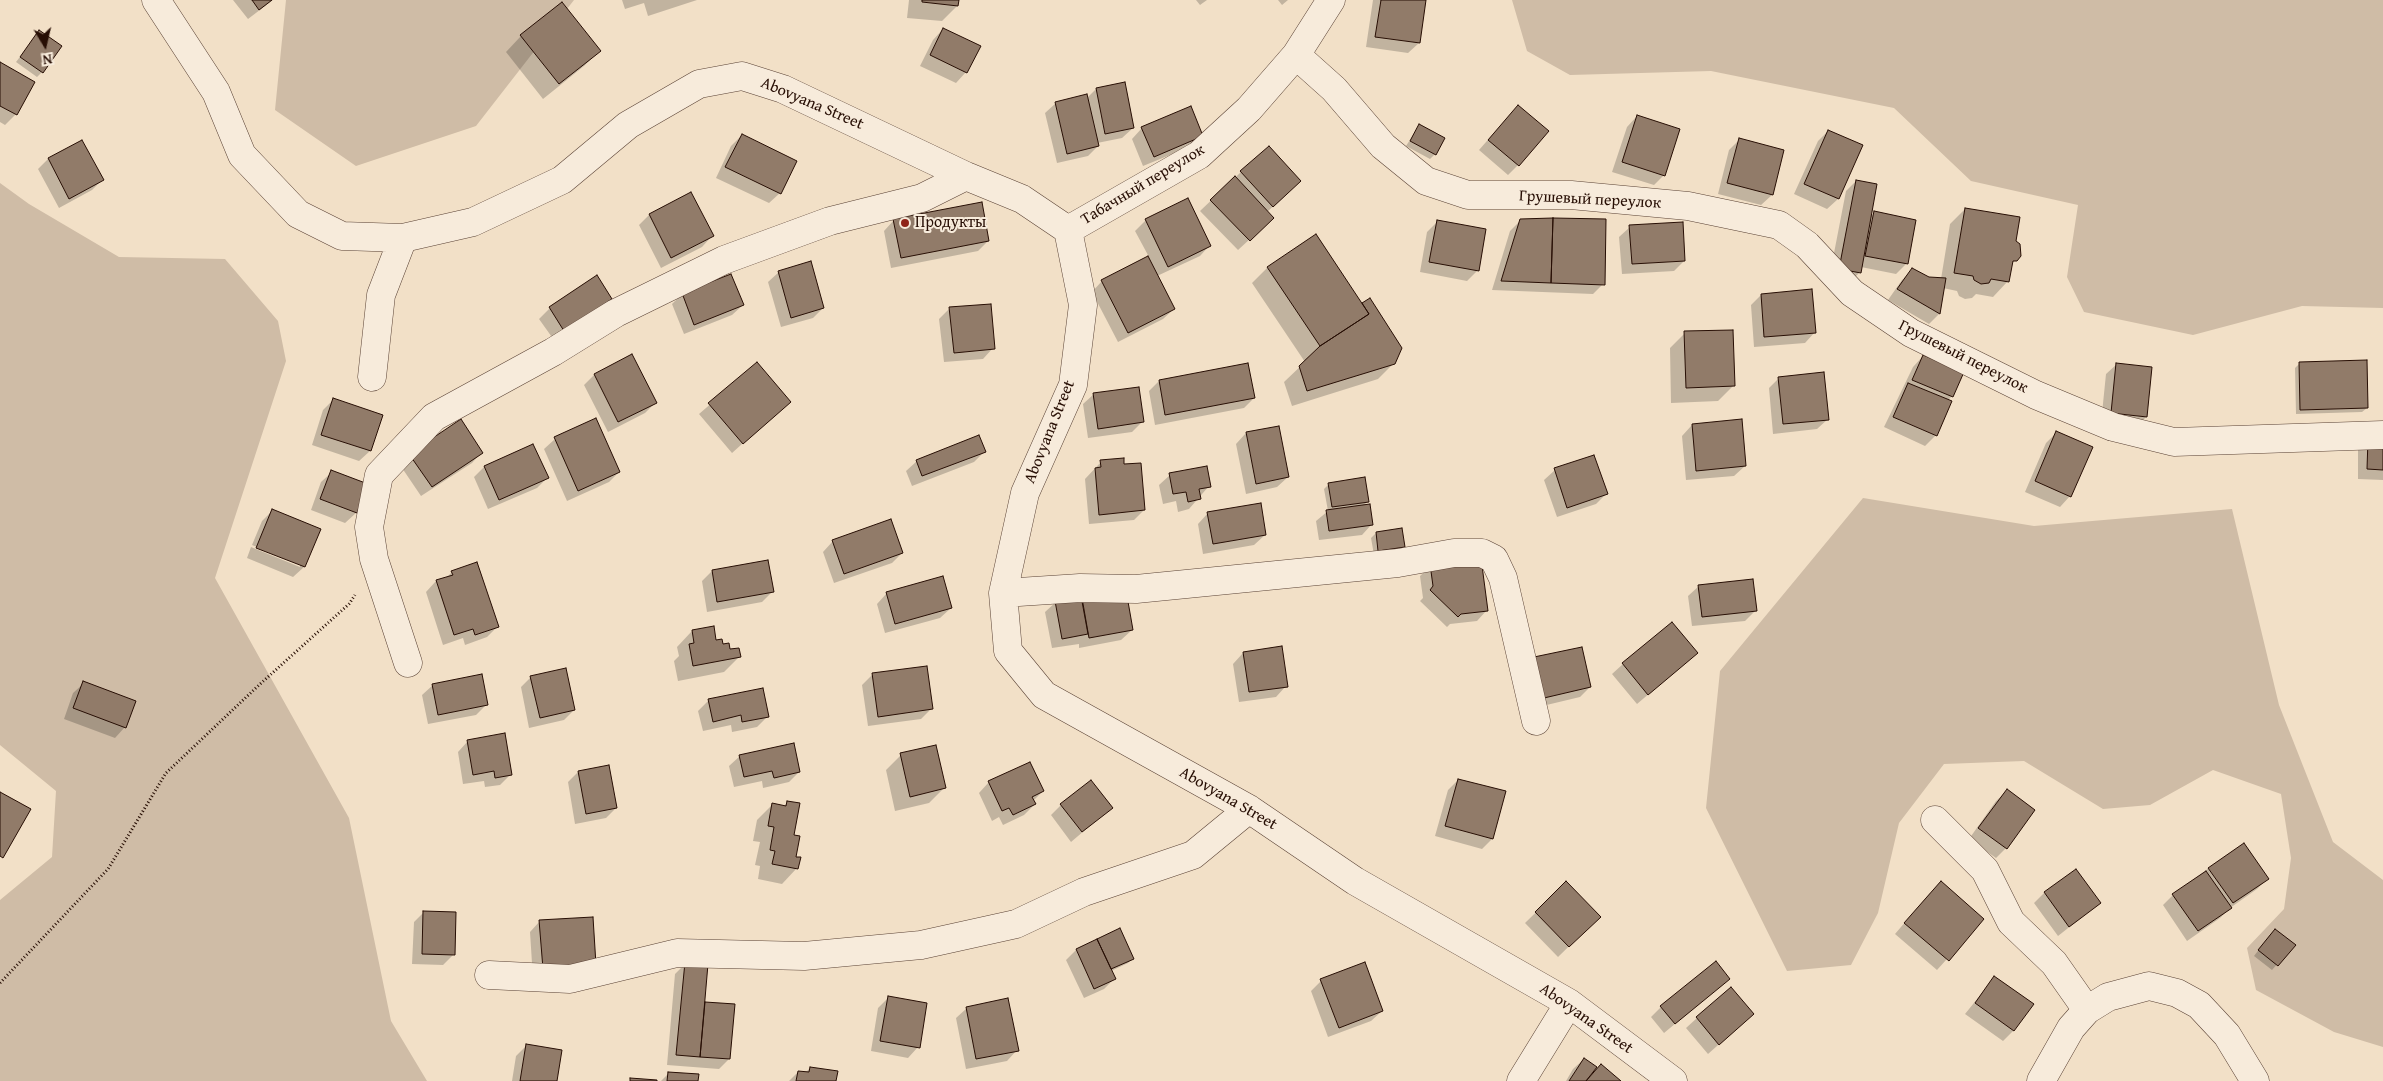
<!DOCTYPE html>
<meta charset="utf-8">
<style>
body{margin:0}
#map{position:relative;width:2383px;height:1081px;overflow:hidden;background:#f2e0c7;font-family:"Gentium Book Plus",serif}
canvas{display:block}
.north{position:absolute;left:20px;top:20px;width:50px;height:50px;-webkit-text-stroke:4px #f7ebdb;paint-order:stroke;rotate:171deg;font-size:14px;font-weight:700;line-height:20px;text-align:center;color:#270e04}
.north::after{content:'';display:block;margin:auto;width:18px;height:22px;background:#270e04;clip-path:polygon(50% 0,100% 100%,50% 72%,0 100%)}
</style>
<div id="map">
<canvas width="2383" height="1081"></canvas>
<div class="north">N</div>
</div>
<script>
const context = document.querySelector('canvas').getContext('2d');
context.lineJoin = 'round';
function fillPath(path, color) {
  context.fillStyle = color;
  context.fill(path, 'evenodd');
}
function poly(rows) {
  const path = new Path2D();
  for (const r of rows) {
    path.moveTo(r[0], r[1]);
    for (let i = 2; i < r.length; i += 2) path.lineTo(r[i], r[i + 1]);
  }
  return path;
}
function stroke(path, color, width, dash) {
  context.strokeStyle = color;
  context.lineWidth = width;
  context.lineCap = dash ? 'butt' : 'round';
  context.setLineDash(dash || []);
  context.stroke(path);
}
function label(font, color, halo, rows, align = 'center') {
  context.font = font + ' "Gentium Book Plus",serif';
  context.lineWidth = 4;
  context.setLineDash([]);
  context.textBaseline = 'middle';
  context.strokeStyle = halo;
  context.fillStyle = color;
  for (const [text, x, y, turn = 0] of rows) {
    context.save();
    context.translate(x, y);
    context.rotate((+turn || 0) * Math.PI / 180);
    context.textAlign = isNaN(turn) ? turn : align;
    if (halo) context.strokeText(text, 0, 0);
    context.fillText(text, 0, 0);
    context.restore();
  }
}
fillPath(poly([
 [286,0,574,0,476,126,356,166,275,110],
 [1512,0,2383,0,2383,308,2302,306,2193,335,2084,312,2067,277,2078,205,1971,181,1894,108,1711,71,1570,75,1527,51],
 [0,183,29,204,119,257,225,259,278,321,286,361,215,578,349,818,391,1021,427,1081,0,1081,0,900,52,857,56,791,0,745],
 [1863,498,2034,526,2232,509,2279,705,2333,842,2383,880,2383,1047,2334,1032,2256,990,2247,948,2284,909,2291,858,2281,794,2213,770,2150,805,2103,809,2024,761,1944,764,1899,823,1878,913,1851,965,1787,971,1706,808,1720,671]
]), '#cfbca6');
fillPath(poly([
 [233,0,273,0,248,19],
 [622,0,697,0,648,16,644,3,625,9],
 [909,0,958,0,957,6,942,21,907,18],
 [1196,0,1207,0,1200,5],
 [1278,0,1288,0,1282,5],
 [1373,0,1425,0,1419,43,1408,53,1366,47],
 [562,4,599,51,584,66,543,99,506,52,521,36],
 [943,29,966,72,956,83,920,66,933,40],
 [39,32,42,72,37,77,16,62],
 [0,63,34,82,16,114,5,125,0,122],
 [1096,89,1133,128,1122,138,1097,143,1098,146,1088,156,1057,163,1045,113,1056,103,1087,98],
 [1637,116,1664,175,1654,185,1612,172,1627,127],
 [1508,117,1518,165,1508,175,1479,150],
 [1419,126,1435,154,1430,159,1406,146],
 [1142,128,1202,135,1192,146,1143,166,1132,139],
 [1828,131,1861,146,1838,199,1827,209,1794,194,1818,141],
 [742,135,780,193,769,203,716,178,731,146],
 [1739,140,1772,195,1761,205,1718,194,1729,150],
 [82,142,102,180,92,190,59,208,38,169,48,159],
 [1241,172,1289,192,1267,212,1262,228,1238,250,1200,211],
 [1856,181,1870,217,1874,213,1907,263,1896,274,1861,267,1860,272,1849,283,1829,279,1846,191],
 [691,194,712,236,702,247,661,268,639,225,649,215],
 [1965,209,2015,241,2021,250,2011,265,2008,281,1993,297,1976,294,1972,298,1965,299,1959,296,1957,291,1943,288,1939,314,1929,324,1888,300,1902,280,1912,270,1929,278,1941,279,1950,224],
 [894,220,988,241,978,251,891,268,884,231],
 [1146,220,1210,245,1200,256,1157,276,1174,309,1163,319,1118,342,1092,292,1102,281,1149,257,1135,231],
 [1521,220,1603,284,1593,294,1492,290,1510,231],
 [1437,222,1478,270,1467,281,1420,272,1427,232],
 [1630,227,1684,261,1674,271,1622,274,1619,237],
 [1267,268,1362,305,1369,300,1394,363,1378,379,1292,406,1284,382,1305,362,1252,283],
 [779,272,823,308,813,318,781,327,768,282],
 [596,277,611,299,601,309,554,340,539,319,550,308],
 [682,294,743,305,732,315,684,334,672,304],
 [1761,295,1815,332,1805,343,1754,347,1751,305],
 [950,308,993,348,983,359,944,362,939,319],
 [1685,333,1733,386,1718,401,1671,403,1670,348],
 [632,356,655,403,645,413,608,432,584,385,594,375],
 [1923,356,1952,396,1947,401,1936,435,1925,446,1884,427,1913,367],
 [2300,363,2367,408,2362,412,2296,414,2295,368],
 [757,364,789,402,732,453,699,414],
 [2117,364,2146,417,2136,427,2101,423,2106,374],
 [1779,378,1828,419,1817,429,1773,434,1769,388],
 [1159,381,1254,398,1244,408,1155,425,1149,391],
 [1094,394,1142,422,1132,432,1088,438,1083,404],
 [333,400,382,416,370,451,359,461,312,445,323,410],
 [595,420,619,472,609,482,567,501,544,449,555,439],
 [1692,425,1745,466,1734,476,1686,480,1682,436],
 [1246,433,1288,477,1277,487,1246,494,1236,444],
 [2056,433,2070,496,2060,507,2025,492,2046,443],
 [2369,440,2383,440,2383,480,2358,479,2358,450],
 [482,452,472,463,421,496,400,465,410,455],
 [984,452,974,462,912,486,906,471,917,461],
 [1101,462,1144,510,1134,520,1089,524,1085,479],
 [484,467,547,478,537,488,488,509,474,477],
 [1555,470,1606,494,1596,504,1557,517,1544,480],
 [332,472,366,485,356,513,345,523,311,510,321,482],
 [1170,475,1209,486,1189,509,1178,512,1176,501,1163,504,1159,485],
 [1329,484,1368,501,1363,506,1372,524,1362,535,1319,540,1316,521,1328,511,1324,489],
 [272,511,319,530,304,567,293,577,247,558,251,547,300,567,300,564,252,545,262,521],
 [1208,513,1265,535,1254,545,1203,554,1198,524],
 [1401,529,1403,546,1398,551,1374,555,1371,538,1376,533],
 [833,541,902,553,892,563,834,583,823,552],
 [1431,566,1487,610,1477,621,1450,624,1447,627,1420,601,1423,598,1420,576],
 [712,571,772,592,762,602,707,612,702,581],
 [452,572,497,627,487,637,465,645,463,638,443,645,426,592,436,581,445,579],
 [1699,586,1755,611,1745,621,1692,626,1688,596],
 [1125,592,1132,630,1121,640,1079,648,1079,644,1052,648,1045,612,1056,602],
 [887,593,951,608,940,618,885,633,877,604],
 [692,631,715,641,739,657,724,672,678,681,674,661,679,656,677,647],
 [1243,653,1286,686,1276,697,1239,702,1233,664],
 [1697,653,1637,704,1612,674,1623,664],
 [1525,669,1590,687,1580,697,1534,708],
 [873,674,932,708,921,719,868,726,862,685],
 [531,677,574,710,564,720,529,728,521,687],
 [84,683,125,727,115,738,64,719,73,693],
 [433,685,486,705,476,715,428,724,422,695],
 [709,700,768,716,757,727,732,732,731,725,703,731,698,711],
 [468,741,510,775,500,785,485,787,484,781,463,784,458,752],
 [901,755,944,788,929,803,895,811,886,770],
 [740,756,799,772,789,782,763,788,762,781,734,787,729,766],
 [578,772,616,808,606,818,575,824,568,782],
 [1458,780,1492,839,1482,849,1435,836,1448,790],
 [989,782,1043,791,1033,801,1035,804,1024,815,1003,825,999,817,992,821,979,793],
 [2007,791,2006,848,1996,858,1969,839,1996,801],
 [788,802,797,868,782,884,758,879,760,866,755,865,760,842,753,841,757,820,773,804,784,806],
 [1061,805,1111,808,1071,842,1051,815],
 [2209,868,2267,879,2257,889,2230,908,2220,918,2187,941,2163,905,2173,895],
 [1566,883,1599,917,1558,957,1525,923],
 [1930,893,1983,919,1937,970,1895,934],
 [2044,893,2100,903,2058,936,2034,903],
 [424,912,454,954,443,965,412,964,414,922],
 [591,918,533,979,530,932,540,921],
 [2270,935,2294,945,2272,970,2254,956],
 [1076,950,1133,958,1128,963,1111,971,1114,979,1104,989,1084,998,1066,960],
 [685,964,703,1003,734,1005,729,1059,719,1069,667,1065,675,974],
 [1994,978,2014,1030,2003,1041,1965,1014],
 [1729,979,1664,1033,1651,1017,1661,1007],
 [1321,981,1382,1011,1371,1021,1328,1037,1311,991],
 [888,998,918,1047,908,1058,871,1051,878,1008],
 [967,1008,1017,1050,1007,1061,966,1069,956,1018],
 [1753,1014,1708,1054,1686,1028,1697,1018],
 [526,1046,556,1081,512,1081,516,1056],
 [1584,1059,1598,1069,1619,1081,1566,1081,1573,1069],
 [810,1068,835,1081,789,1081,798,1072,805,1073],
 [669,1073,697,1081,661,1081]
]), '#0003');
const building = poly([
 [252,0,272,0,259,10,252,0],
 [922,0,959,0,958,6,922,2,922,0],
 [1381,0,1426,0,1420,43,1375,37,1381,0],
 [562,2,601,51,559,84,520,35,562,2],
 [943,28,981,46,967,73,930,55,943,28],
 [39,30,62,46,43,73,20,57,39,30],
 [0,62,35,82,17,115,0,106,0,62],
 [1125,82,1134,128,1105,134,1096,88,1125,82],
 [1087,94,1099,146,1067,154,1055,102,1087,94],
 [1518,105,1549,131,1519,166,1488,140,1518,105],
 [1191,106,1203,136,1154,157,1141,127,1191,106],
 [1637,115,1680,129,1665,176,1622,162,1637,115],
 [1419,124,1445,138,1436,155,1410,141,1419,124],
 [1828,130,1863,145,1839,199,1804,184,1828,130],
 [742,134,797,161,781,194,725,167,742,134],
 [1739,138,1784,150,1773,195,1727,183,1739,138],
 [82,140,104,180,69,199,48,158,82,140],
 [1269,146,1301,181,1273,207,1240,171,1269,146],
 [1235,176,1274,218,1250,241,1210,200,1235,176],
 [1856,180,1877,184,1861,273,1839,269,1856,180],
 [691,192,714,236,671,258,649,214,691,192],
 [1188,198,1211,246,1168,267,1145,219,1188,198],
 [982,202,989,241,901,258,893,219,982,202],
 [1965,208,2020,217,2016,241,2020,244,2021,256,2017,261,2013,261,2009,282,1991,279,1989,283,1981,284,1974,280,1973,276,1954,273,1965,208],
 [1874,211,1916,220,1908,264,1865,256,1874,211],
 [1553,218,1551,283,1501,281,1520,219,1553,218],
 [1553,218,1606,219,1605,285,1551,283,1553,218],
 [1437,220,1486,229,1479,271,1429,262,1437,220],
 [1683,222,1685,261,1632,264,1629,225,1683,222],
 [1316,234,1369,314,1320,346,1267,267,1316,234],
 [1148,256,1175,309,1128,333,1101,280,1148,256],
 [811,261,824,308,791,318,778,271,811,261],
 [1912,268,1929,277,1946,278,1940,314,1897,289,1912,268],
 [731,274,744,305,694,325,682,293,731,274],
 [597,275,612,299,564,331,549,307,597,275],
 [1812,289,1816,333,1764,337,1761,294,1812,289],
 [1370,298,1402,348,1395,364,1307,391,1299,366,1320,346,1369,314,1362,303,1370,298],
 [991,304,995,349,954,353,949,307,991,304],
 [1733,330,1735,386,1686,388,1684,331,1733,330],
 [632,354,657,403,618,422,594,374,632,354],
 [1923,355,1964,372,1953,397,1912,380,1923,355],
 [2367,360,2368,408,2300,410,2299,362,2367,360],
 [757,362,791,402,743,444,708,403,757,362],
 [1248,363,1255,398,1165,415,1159,380,1248,363],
 [2116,363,2152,367,2147,417,2111,413,2116,363],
 [1824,372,1829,420,1783,424,1778,377,1824,372],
 [1908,383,1952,401,1937,436,1893,417,1908,383],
 [1139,387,1144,422,1098,429,1093,393,1139,387],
 [333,398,383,415,371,451,321,435,333,398],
 [596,418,620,472,578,491,554,437,596,418],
 [461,419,483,453,432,487,409,454,461,419],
 [1742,419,1746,466,1696,471,1692,424,1742,419],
 [1279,426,1289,477,1256,484,1246,432,1279,426],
 [2056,431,2093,447,2071,497,2035,481,2056,431],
 [979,435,986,452,922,476,916,460,979,435],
 [2368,439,2383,439,2383,470,2367,469,2368,439],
 [533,444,549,478,499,500,484,466,533,444],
 [1594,455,1608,494,1567,508,1554,468,1594,455],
 [1124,458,1124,464,1141,463,1145,510,1099,515,1095,468,1101,467,1100,460,1124,458],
 [1207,466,1211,487,1199,489,1201,499,1188,502,1186,492,1173,494,1169,473,1207,466],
 [331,470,368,484,357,513,320,499,331,470],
 [1365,477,1369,502,1332,507,1328,483,1365,477],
 [1261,503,1266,535,1213,544,1207,512,1261,503],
 [1370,504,1373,525,1329,531,1326,510,1370,504],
 [272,509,321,529,305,567,256,548,272,509],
 [891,519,903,553,844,574,832,540,891,519],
 [1402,528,1405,547,1378,551,1376,532,1402,528],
 [1481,558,1488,611,1461,614,1458,617,1430,590,1433,586,1430,564,1481,558],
 [768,560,774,592,717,602,712,570,768,560],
 [477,562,499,627,475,635,473,629,454,635,436,580,453,575,451,571,477,562],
 [943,576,952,608,895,624,886,592,943,576],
 [1753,579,1757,611,1702,617,1698,585,1753,579],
 [1126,590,1133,630,1089,638,1082,598,1126,590],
 [1081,596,1088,634,1062,639,1055,601,1081,596],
 [1672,622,1698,653,1648,695,1622,663,1672,622],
 [714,626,716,640,722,639,723,644,729,643,730,649,739,648,741,657,693,666,689,644,694,643,692,630,714,626],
 [1282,646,1288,687,1249,692,1243,652,1282,646],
 [1582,647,1591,687,1544,698,1534,657,1582,647],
 [927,666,933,709,878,717,872,673,927,666],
 [566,668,575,710,540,718,530,676,566,668],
 [482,674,488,705,438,715,432,684,482,674],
 [83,681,136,701,126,728,73,708,83,681],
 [763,688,769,717,742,722,741,715,713,722,708,699,763,688],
 [505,733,512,775,495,778,494,771,473,775,467,740,505,733],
 [794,743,800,772,774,778,772,771,744,777,739,755,794,743],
 [936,745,946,788,910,797,900,753,936,745],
 [1030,762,1044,791,1032,797,1036,804,1013,815,1009,808,1002,811,988,781,1030,762],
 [609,765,617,808,586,814,578,771,609,765],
 [1458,779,1506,791,1493,839,1445,826,1458,779],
 [1091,780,1113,808,1082,832,1060,804,1091,780],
 [2007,789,2035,810,2007,849,1978,828,2007,789],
 [0,792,31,809,3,858,0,856,0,792],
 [787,801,800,803,794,835,800,836,796,857,801,857,798,869,772,864,775,851,770,850,774,827,768,826,772,803,786,806,787,801],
 [2244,843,2269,879,2233,903,2208,868,2244,843],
 [2076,869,2101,903,2069,927,2044,892,2076,869],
 [2206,871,2232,908,2198,931,2172,894,2206,871],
 [1566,881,1601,917,1569,947,1535,912,1566,881],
 [1941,881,1984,919,1949,961,1904,923,1941,881],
 [423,911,456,912,455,955,422,954,423,911],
 [593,917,596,965,543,969,539,920,593,917],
 [1120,928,1134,959,1111,969,1097,939,1120,928],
 [2275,929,2296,945,2278,966,2258,950,2275,929],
 [1097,939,1116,979,1094,989,1076,949,1097,939],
 [1716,961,1730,979,1675,1024,1660,1006,1716,961],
 [685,962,708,964,700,1057,676,1055,685,962],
 [1365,962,1383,1011,1339,1028,1320,979,1365,962],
 [1994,976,2034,1004,2014,1031,1975,1003,1994,976],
 [1731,987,1754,1014,1719,1045,1696,1017,1731,987],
 [888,996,927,1003,920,1048,880,1041,888,996],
 [1008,998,1019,1051,976,1059,966,1007,1008,998],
 [705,1002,735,1004,730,1059,700,1057,705,1002],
 [526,1044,562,1050,557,1081,520,1081,526,1044],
 [1584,1058,1597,1067,1586,1081,1569,1081,1584,1058],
 [1601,1064,1621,1081,1586,1081,1601,1064],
 [810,1067,838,1071,836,1081,796,1081,798,1071,809,1072,810,1067],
 [668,1072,699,1074,698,1081,667,1081,668,1072],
 [630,1078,657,1080,657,1081,630,1081,630,1078]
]);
fillPath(building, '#917b69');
stroke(building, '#270e04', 1);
const minor = poly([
 [156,0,216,92,242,155,298,214,342,236,403,238,473,222,562,180,628,125,699,84,742,76,783,89,966,176,1022,199,1068,230,1083,305,1073,385,1025,493,1003,593,1008,651,1044,695,1249,809,1355,881,1569,1003,1673,1081],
 [1296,55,1334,89,1383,146,1426,181,1468,195,1571,195,1688,206,1779,225,1807,245,1852,293,1911,333,2036,395,2113,427,2174,442,2383,435],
 [1068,230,1199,155,1249,109,1296,55,1331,0],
 [372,377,381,295,403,238],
 [1003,593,1080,588,1136,589,1398,563,1454,553,1482,553,1494,559,1503,578,1536,721],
 [408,663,374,559,369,527,379,475,434,417,553,352,616,313,724,260,830,221,922,198,966,176],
 [1935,820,1985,870,2011,922,2054,963,2087,1010],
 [489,975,570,979,677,953,804,956,921,945,1016,924,1084,892,1193,855,1249,809],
 [1521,1081,1569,1003],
 [2041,1081,2071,1028,2087,1010,2108,997,2149,986,2177,993,2199,1005,2227,1035,2255,1081]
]);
stroke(minor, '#5a4235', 29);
stroke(poly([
 [0,983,108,869,166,773,259,685,349,604,355,595]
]), '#270e04', 3, [1, 2.5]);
stroke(minor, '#f7ebdb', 28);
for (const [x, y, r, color] of [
 [905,223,5,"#8f2418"]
]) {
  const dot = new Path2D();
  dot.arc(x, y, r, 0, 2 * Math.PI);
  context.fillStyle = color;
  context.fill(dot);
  stroke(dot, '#f7ebdb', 2);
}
label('16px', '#270e04', '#f7ebdb', [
 ["Abovyana Street",812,104,23],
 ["Табачный переулок",1143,185,-31],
 ["Грушевый переулок",1590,200,3],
 ["Грушевый переулок",1963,357,27],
 ["Abovyana Street",1050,432,-68],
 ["Abovyana Street",1228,799,30],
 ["Abovyana Street",1586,1019,35]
]);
label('16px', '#270e04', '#f7ebdb', [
 ["Продукты",915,223]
], 'left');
</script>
